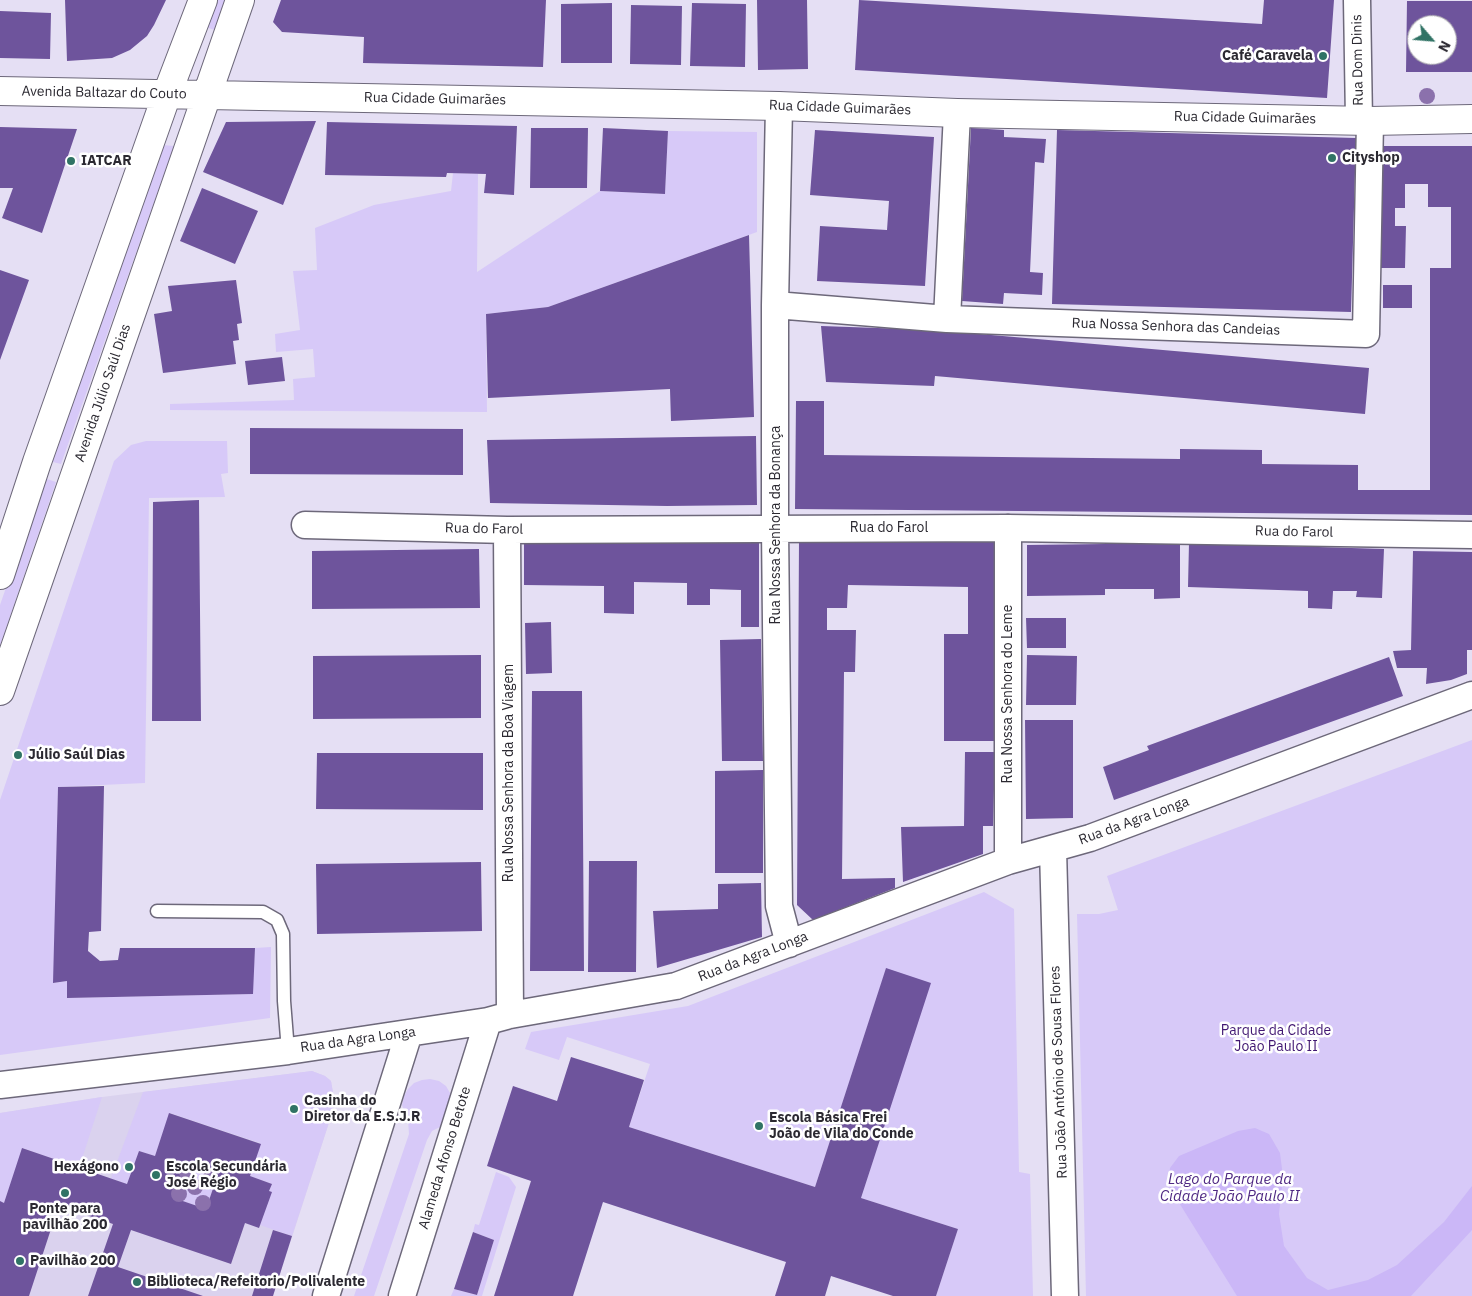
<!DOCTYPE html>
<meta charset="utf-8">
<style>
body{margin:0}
#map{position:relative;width:1472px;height:1296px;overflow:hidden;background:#e5dff4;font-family:"IBM Plex Sans",sans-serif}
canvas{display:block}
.north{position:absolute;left:1407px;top:15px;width:50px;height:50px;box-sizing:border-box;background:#fff;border:1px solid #aaa9ad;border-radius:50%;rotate:117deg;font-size:14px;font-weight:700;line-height:20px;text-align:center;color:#2b2931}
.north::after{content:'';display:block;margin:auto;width:18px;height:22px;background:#307365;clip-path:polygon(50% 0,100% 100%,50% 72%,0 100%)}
</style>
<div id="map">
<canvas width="1472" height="1296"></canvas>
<div class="north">N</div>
</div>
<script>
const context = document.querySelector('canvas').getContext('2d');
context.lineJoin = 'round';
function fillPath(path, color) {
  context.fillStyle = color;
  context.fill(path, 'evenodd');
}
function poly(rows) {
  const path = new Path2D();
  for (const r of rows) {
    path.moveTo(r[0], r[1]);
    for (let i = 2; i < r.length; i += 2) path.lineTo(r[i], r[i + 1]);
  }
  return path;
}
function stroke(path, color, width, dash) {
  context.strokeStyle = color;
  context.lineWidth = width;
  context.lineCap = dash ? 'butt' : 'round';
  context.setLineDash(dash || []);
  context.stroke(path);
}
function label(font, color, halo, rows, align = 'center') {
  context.font = font + ' "IBM Plex Sans",sans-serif';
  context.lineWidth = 5;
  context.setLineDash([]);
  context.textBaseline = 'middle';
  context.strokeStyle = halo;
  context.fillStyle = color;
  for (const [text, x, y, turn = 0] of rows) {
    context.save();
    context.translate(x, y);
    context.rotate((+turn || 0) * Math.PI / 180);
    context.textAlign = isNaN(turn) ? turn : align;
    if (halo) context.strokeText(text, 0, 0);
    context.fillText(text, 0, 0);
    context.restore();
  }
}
fillPath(poly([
 [312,1071,325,1076,331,1081,335,1104,273,1296,0,1296,0,1113,102,1097]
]), '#dad2ee');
fillPath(poly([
 [215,0,226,0,215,30,205,27],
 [668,131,757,132,757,232,548,307,486,314,487,412,170,410,170,404,294,400,293,379,315,377,313,349,276,352,275,334,300,330,293,271,317,270,315,228,374,205,451,191,453,173,478,174,477,272,600,191,665,194],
 [162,145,174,146,61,464,49,461],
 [146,441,227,441,228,473,221,474,225,497,149,498,145,783,58,787,54,983,67,981,67,998,252,994,255,948,271,947,270,1018,0,1055,0,800,114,461,131,445],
 [44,478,56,482,0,646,0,605],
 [1472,740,1472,1296,1086,1296,1077,914,1099,914,1118,910,1107,876],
 [984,892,1014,909,1019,1172,1030,1174,1033,1296,936,1296,958,1229,861,1198,930,983,886,969,815,1187,629,1127,650,1064,567,1037,559,1060,525,1049,531,1032,688,1006],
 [312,1071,325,1076,331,1081,335,1104,292,1236,260,1225,271,1192,269,1191,272,1184,250,1176,260,1143,170,1113,155,1156,139,1151,127,1184,111,1178,143,1092],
 [430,1079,439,1081,446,1086,454,1100,446,1124,432,1131,427,1140,374,1296,354,1296,409,1134,408,1120,402,1105,404,1096,408,1089,414,1083,422,1080],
 [102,1097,79,1168,23,1148,4,1203,0,1201,0,1113],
 [184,1166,217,1177,206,1209,174,1198],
 [496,1172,509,1177,516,1187,482,1296,451,1296,454,1289,477,1295,494,1240,473,1232,475,1224,479,1225]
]), '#d7c9f8');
fillPath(poly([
 [1255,1128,1269,1134,1280,1153,1283,1177,1279,1214,1284,1246,1307,1278,1328,1290,1368,1280,1397,1265,1444,1222,1472,1186,1472,1230,1411,1296,1237,1296,1168,1185,1170,1168,1179,1156,1238,1131]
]), '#cbb7f7');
fillPath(poly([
 [65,0,166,0,154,25,147,36,130,50,112,58,67,61],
 [281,0,546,0,543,67,363,63,364,37,282,32,273,22],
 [757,0,807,0,808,69,758,70],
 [859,0,1262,24,1264,0,1334,0,1327,98,855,70],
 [1407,1,1472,1,1472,72,1406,72],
 [1417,25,1447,25,1447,55,1417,55],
 [612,3,612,63,561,63,561,4],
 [692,3,746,4,745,67,690,66],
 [631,5,682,6,681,65,630,64],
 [0,11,51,13,50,59,0,58],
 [316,121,283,205,203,172,226,122],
 [327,122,517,126,514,195,484,193,486,174,447,173,446,177,325,175],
 [0,127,77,129,42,233,2,218,13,188,0,188],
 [531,128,588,128,587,188,530,188],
 [603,128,668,131,665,194,600,191],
 [971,128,1004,130,1004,137,1046,139,1044,163,1035,162,1030,272,1043,273,1042,295,1004,293,1003,304,962,301],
 [815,130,934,137,925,286,817,281,820,226,887,230,889,201,810,195],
 [1057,130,1356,138,1351,312,1052,304],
 [1382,146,1472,146,1472,515,795,509,796,401,824,401,824,455,1180,459,1180,449,1262,450,1262,464,1358,465,1358,490,1430,490,1430,268,1451,268,1451,207,1428,207,1428,184,1405,184,1405,208,1395,208,1395,226,1406,226,1405,268,1381,268],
 [202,188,258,211,235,264,180,241],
 [749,235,754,417,671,421,670,389,488,398,486,314,548,307],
 [0,270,29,280,0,360],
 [236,280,242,323,237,324,239,340,233,341,236,364,163,373,154,314,172,311,168,286],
 [1383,285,1412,285,1412,308,1383,308],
 [821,326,934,330,1369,368,1365,414,935,376,934,386,826,382],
 [282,357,285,381,248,385,245,361],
 [250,428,463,429,463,475,250,474],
 [756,436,757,505,667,506,490,503,487,440],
 [199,500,201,721,152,721,153,502],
 [524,538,759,540,759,627,741,627,741,590,710,589,710,605,687,605,687,583,634,582,634,614,604,613,604,586,524,585],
 [799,540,996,542,995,741,944,741,944,634,968,634,968,587,848,585,847,608,827,608,827,630,856,630,855,672,844,672,842,879,895,878,895,888,813,920,797,905],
 [1180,543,1180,598,1154,599,1154,589,1105,589,1105,595,1027,596,1027,545],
 [1189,543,1384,549,1382,598,1356,597,1357,591,1333,591,1332,609,1308,608,1308,591,1188,587],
 [479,549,480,608,312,609,312,551],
 [1413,551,1472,552,1472,650,1467,650,1467,674,1451,680,1426,684,1427,668,1397,668,1393,651,1411,650],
 [1026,618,1066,618,1066,648,1027,648],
 [551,622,552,673,526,674,525,623],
 [761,639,763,761,722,761,720,640],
 [481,655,481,718,313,719,313,656],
 [1027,655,1077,656,1076,705,1026,705],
 [1389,657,1403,696,1114,800,1103,767,1149,750,1147,746],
 [532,691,582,691,584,971,530,971],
 [1025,720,1073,720,1073,818,1026,819],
 [965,752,995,752,993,826,983,826,983,854,903,882,901,827,964,826],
 [317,753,483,753,483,810,316,809],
 [763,770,763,873,715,873,715,771],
 [104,786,101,931,89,932,88,951,100,961,118,960,120,948,255,948,253,994,67,998,67,981,53,983,58,787],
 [589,861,637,861,636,972,588,972],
 [481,862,482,931,317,934,316,864],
 [761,883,762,937,657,968,653,911,718,909,718,884],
 [886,968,931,983,861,1198,958,1229,936,1296,893,1296,831,1276,825,1296,775,1296,786,1262,603,1202,573,1296,494,1296,531,1181,487,1166,513,1086,557,1101,571,1057,644,1080,629,1127,815,1187],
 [292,1104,299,1107,295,1115,289,1111],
 [169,1113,261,1144,250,1176,272,1184,269,1191,272,1192,259,1228,245,1223,231,1264,131,1230,118,1267,203,1296,88,1296,113,1224,51,1203,44,1223,52,1226,29,1296,0,1296,0,1201,4,1203,22,1148,127,1184,139,1151,155,1156],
 [184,1166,217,1177,206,1209,174,1198],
 [273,1230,292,1236,273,1296,252,1296],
 [473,1232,494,1240,477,1295,454,1289]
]), '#6e549c');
const lane = poly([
 [157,911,263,912,277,920,283,934,284,1001,288,1051]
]);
const street = poly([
 [1357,0,1359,120],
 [779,106,775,305,775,528,779,906,789,944],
 [775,305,947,319,1366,334,1370,121],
 [947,319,957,113],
 [305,525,507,530,1008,528,1472,535],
 [1008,528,1008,861],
 [507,530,510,1015],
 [1053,849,1065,1296],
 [0,1085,288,1051,488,1021,510,1015,676,986,1008,861,1090,838,1472,695],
 [326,1296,409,1033],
 [402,1296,488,1021]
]);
const secondary = poly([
 [0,91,779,106,957,113,1370,121,1472,119],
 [0,575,37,462,167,94,203,0],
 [0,691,240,0]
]);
stroke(lane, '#6d687a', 15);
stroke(street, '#6d687a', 29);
stroke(secondary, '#6d687a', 30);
stroke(lane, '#fff', 12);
stroke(street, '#fff', 26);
stroke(secondary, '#fff', 28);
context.fillStyle = '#8b71ac';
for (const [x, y] of [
 [1427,96],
 [187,1172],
 [210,1179],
 [195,1187],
 [179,1194],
 [203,1203]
]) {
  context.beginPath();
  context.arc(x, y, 8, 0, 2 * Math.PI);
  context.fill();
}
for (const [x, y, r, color] of [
 [1323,56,5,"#307365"],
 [1332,158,5,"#307365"],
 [71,161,5,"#307365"],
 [18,755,5,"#307365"],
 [294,1109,5,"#307365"],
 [759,1126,5,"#307365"],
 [129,1167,5,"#307365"],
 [156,1175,5,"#307365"],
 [65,1193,5,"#307365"],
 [20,1261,5,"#307365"],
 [137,1282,5,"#307365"]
]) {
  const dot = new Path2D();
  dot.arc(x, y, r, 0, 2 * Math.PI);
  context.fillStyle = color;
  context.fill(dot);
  stroke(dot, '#fff', 2);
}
label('bold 14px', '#2b2931', '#fff', [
 ["Café Caravela",1313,56,"right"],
 ["Cityshop",1342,158],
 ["IATCAR",81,161],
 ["Júlio Saúl Dias",28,755],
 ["Casinha do",304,1101],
 ["Diretor da E.S.J.R",304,1117],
 ["Escola Básica Frei",769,1118],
 ["João de Vila do Conde",769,1134],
 ["Hexágono",119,1167,"right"],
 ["Escola Secundária",166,1167],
 ["José Régio",166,1183],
 ["Ponte para",65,1209,"center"],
 ["pavilhão 200",65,1225,"center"],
 ["Pavilhão 200",30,1261],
 ["Biblioteca/Refeitorio/Polivalente",147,1282]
], 'left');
label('14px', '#2b2931', '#fff', [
 ["Rua Dom Dinis",1358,60,-91],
 ["Avenida Baltazar do Couto",104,93,1],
 ["Rua Cidade Guimarães",435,99,1],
 ["Rua Cidade Guimarães",840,108,2],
 ["Rua Cidade Guimarães",1245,118,1],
 ["Rua Nossa Senhora das Candeias",1176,327,2],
 ["Avenida Júlio Saúl Dias",103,393,-71],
 ["Rua Nossa Senhora da Bonança",776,525,-90],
 ["Rua do Farol",889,528],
 ["Rua do Farol",484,529,1],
 ["Rua do Farol",1294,532,1],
 ["Rua Nossa Senhora do Leme",1008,694,-90],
 ["Rua Nossa Senhora da Boa Viagem",509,773,-90],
 ["Rua da Agra Longa",1134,821,-20],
 ["Rua da Agra Longa",753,957,-21],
 ["Rua da Agra Longa",358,1040,-8],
 ["Rua João António de Sousa Flores",1059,1072,-92],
 ["Alameda Afonso Betote",445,1158,-73]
]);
label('14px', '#411772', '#fff', [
 ["Parque da Cidade",1276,1031],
 ["João Paulo II",1276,1047]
]);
label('italic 15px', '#4f2983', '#fff', [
 ["Lago do Parque da",1230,1180],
 ["Cidade João Paulo II",1230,1197]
]);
</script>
